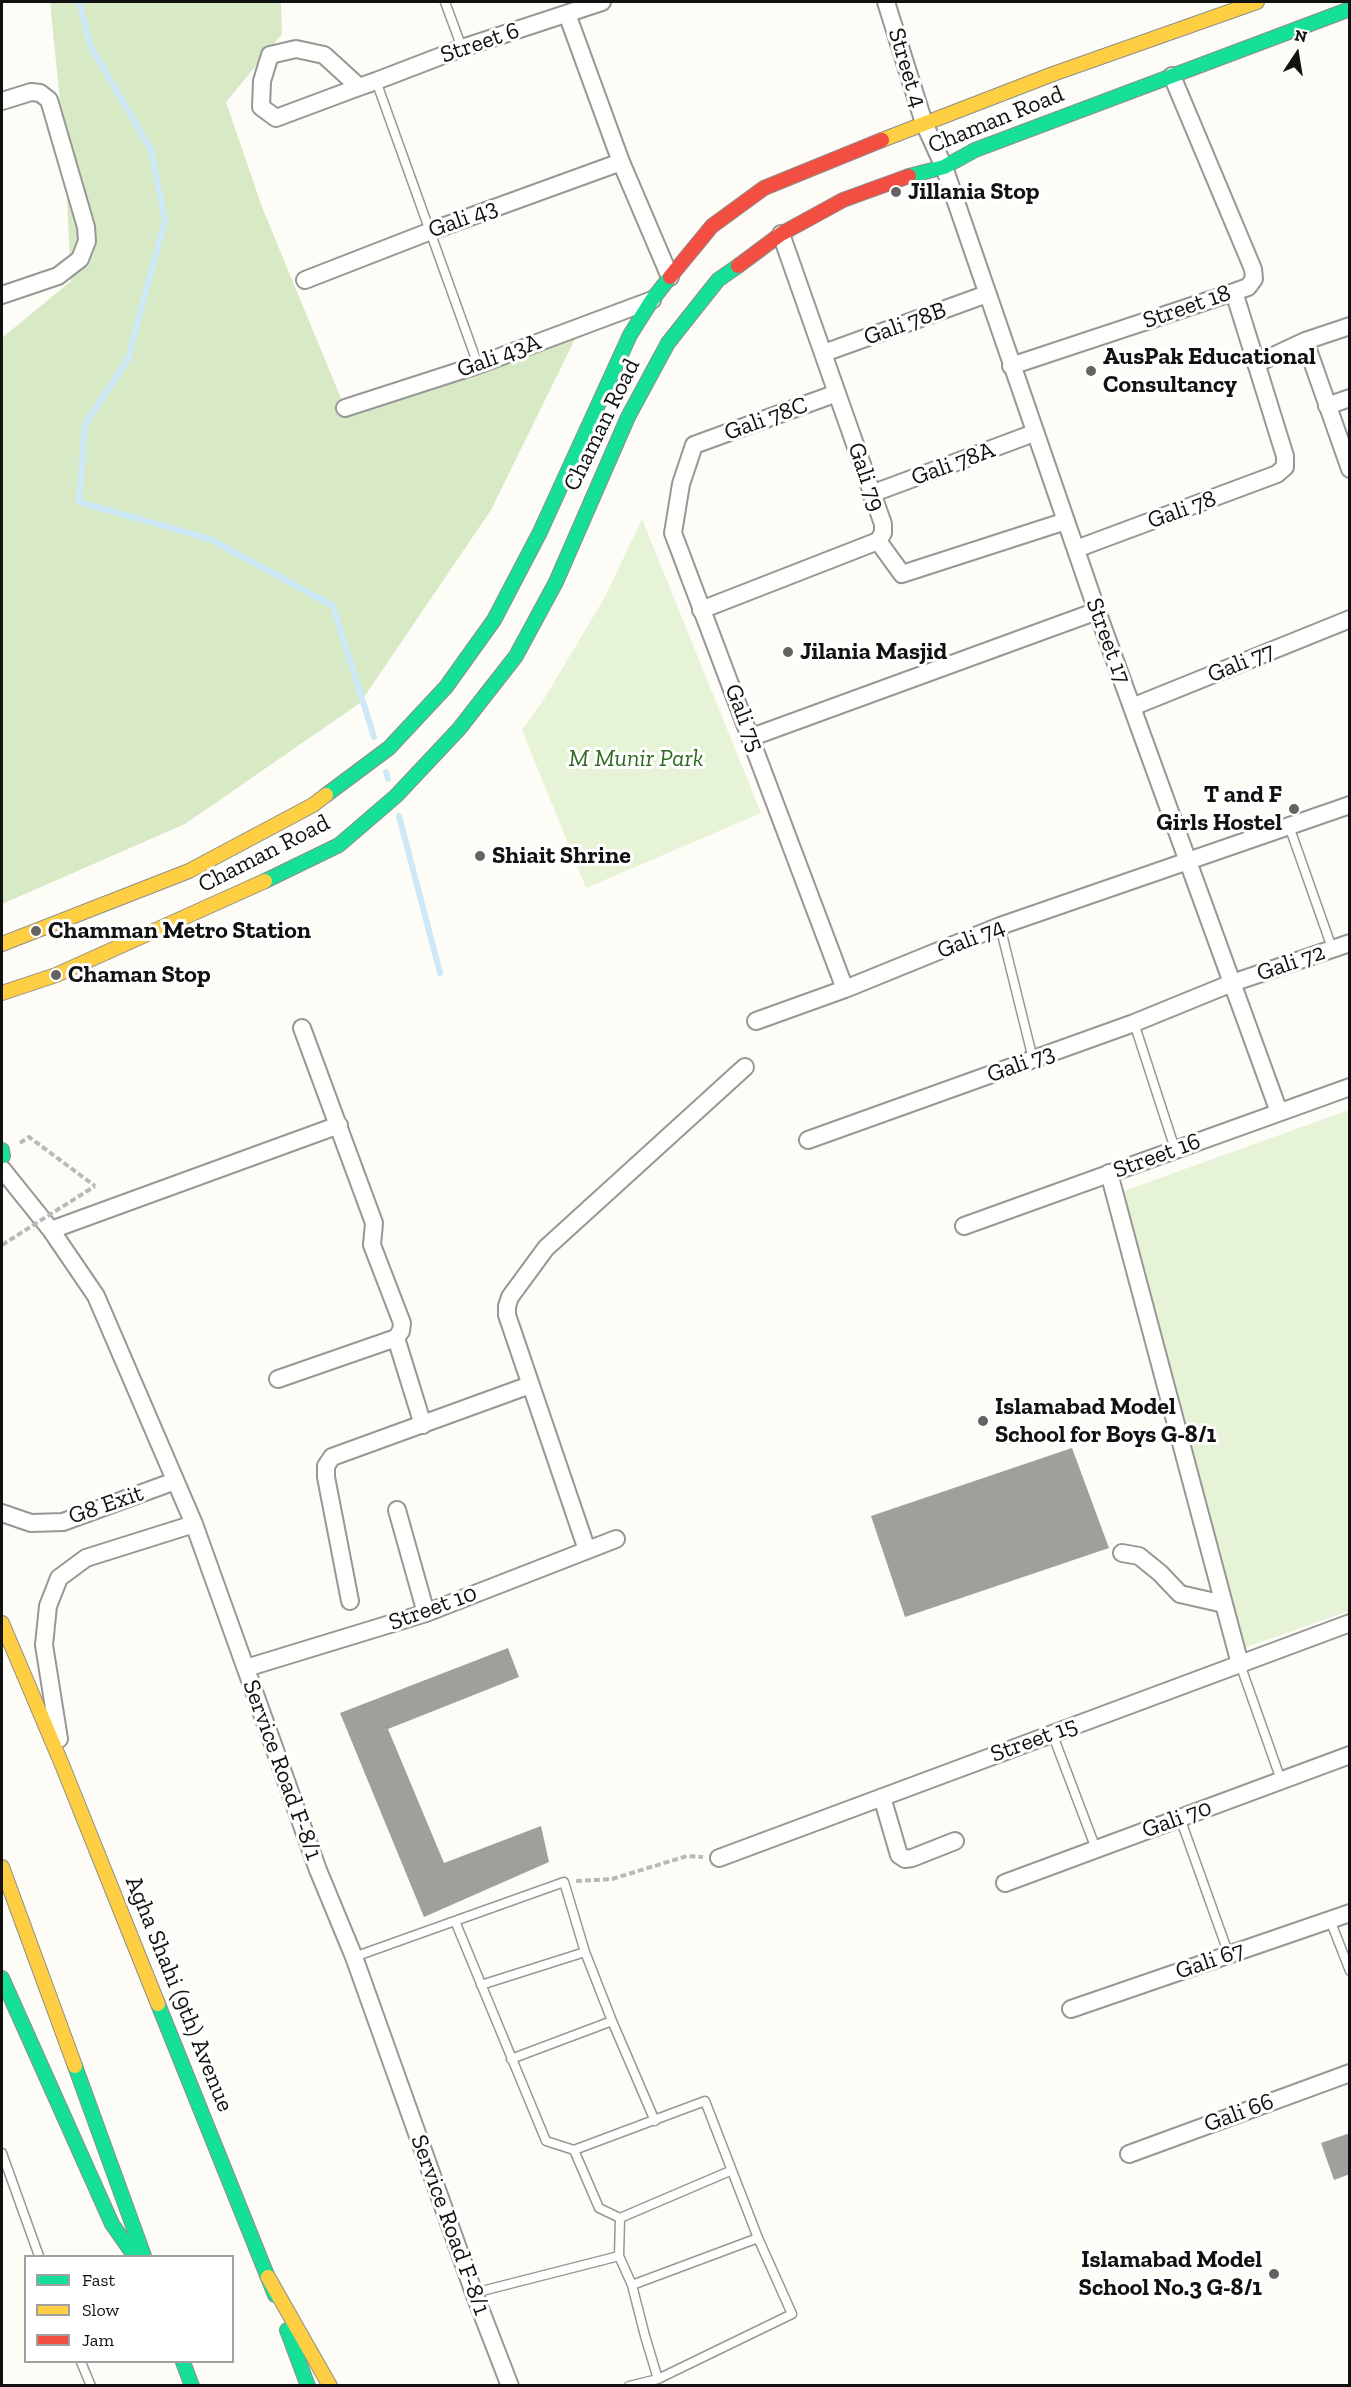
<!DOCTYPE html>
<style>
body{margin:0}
#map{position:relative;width:1351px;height:2387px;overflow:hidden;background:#fdfcf7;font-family:"Zilla Slab",serif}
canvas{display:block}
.frame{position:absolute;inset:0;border:3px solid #111;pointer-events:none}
.legend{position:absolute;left:24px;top:2255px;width:210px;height:108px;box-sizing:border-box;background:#fff;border:2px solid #a0a0a0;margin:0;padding:8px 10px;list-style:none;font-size:18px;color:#111}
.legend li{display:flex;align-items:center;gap:12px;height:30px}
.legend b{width:30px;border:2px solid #a0a0a0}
.north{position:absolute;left:1267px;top:24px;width:60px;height:60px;-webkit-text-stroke:4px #fff;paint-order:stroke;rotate:12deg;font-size:16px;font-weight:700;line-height:24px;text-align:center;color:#111}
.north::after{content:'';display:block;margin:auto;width:21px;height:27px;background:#111;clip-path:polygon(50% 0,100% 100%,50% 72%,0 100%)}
</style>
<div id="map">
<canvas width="1351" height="2387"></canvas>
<div class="frame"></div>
<ul class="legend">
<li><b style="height:8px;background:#16e098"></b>Fast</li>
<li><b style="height:8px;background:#ffcf43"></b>Slow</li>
<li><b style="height:8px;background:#f24e42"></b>Jam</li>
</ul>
<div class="north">N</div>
</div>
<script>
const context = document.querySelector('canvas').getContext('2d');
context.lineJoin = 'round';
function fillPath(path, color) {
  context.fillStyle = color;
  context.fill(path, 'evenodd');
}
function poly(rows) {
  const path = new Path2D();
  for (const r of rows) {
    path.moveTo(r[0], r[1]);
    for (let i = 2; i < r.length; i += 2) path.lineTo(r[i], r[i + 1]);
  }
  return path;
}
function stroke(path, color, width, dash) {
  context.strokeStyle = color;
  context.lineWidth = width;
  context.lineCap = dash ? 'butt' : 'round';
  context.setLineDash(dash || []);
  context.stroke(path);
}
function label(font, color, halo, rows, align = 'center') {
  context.font = font + ' "Zilla Slab",serif';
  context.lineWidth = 6;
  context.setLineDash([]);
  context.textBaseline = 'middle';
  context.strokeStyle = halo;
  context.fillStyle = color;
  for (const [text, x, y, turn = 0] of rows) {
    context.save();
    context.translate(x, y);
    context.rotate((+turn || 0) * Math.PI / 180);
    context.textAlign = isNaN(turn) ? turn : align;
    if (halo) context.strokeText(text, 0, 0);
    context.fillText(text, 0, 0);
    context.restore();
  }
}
fillPath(poly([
 [642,519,761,813,586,888,522,730,544,699,605,597],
 [1349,1110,1349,1611,1241,1649,1121,1192]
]), '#e7f3d7');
fillPath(poly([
 [50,2,281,2,282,34,226,102,262,207,345,408,575,339,491,510,360,703,185,824,2,904,2,338,71,281,64,141]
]), '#d8eac5');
stroke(poly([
 [79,2,90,45,151,150,165,220,128,359,85,424,79,502,210,539,333,606,374,737],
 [386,772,388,779],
 [399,816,440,973]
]), '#cde8f7', 6);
fillPath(poly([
 [1072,1448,1109,1548,905,1617,871,1516],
 [508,1648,519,1677,388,1729,444,1863,541,1826,549,1862,424,1917,340,1713],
 [1350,2133,1350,2174,1334,2180,1321,2143]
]), '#a19f9c');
const lane = poly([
 [445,2,462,48],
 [376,81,478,365],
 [1289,826,1332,948],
 [1000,926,1033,1059],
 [1134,1023,1175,1149],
 [1240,1664,1281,1780],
 [1052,1733,1096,1849],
 [1180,1818,1229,1955],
 [1330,1920,1350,1971],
 [455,1921,546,2141,574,2150,705,2101,758,2238,792,2314,658,2379,629,2386],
 [354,1957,564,1882,585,1952,612,2021,655,2121],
 [481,1985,585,1952],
 [511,2059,612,2021],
 [574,2150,599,2208,620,2218,730,2171],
 [2,2153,39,2256],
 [620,2218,619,2256,632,2285,645,2336,658,2379],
 [632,2285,758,2238],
 [474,2293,619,2256],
 [81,2362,91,2386]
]);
const street = poly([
 [886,2,924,123,944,167,1097,611,1279,1112],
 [567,14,621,162,670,277],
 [359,87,324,55,296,49,270,55,262,81,261,107,276,118,359,87,376,81,462,48,602,2],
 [2,101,31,92,40,93,49,100,86,227,87,241,80,259,58,276,2,295],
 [305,280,431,231,621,162],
 [1305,341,1350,326],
 [824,353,987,294],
 [1256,364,1305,341,1350,469],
 [1011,366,1234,292,1248,287,1254,279,1253,269,1172,76],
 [837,393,694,445,681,484,673,533,845,989],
 [1327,406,1350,398],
 [345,408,478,365,652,300],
 [871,494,1034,433],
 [878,541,902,574,1066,521],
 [1076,549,1277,474,1285,467,1285,456,1234,292],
 [701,610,878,541,883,533,883,524,781,234],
 [1132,707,1350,619],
 [752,737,1097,611],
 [756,1021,845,989,1000,926,1350,805],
 [302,1028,374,1223,372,1245,402,1323,401,1331,396,1338,423,1425],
 [808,1140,1134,1023,1232,983,1350,943],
 [2,1169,51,1230,96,1296,194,1524,318,1870,354,1957,474,2293,510,2386],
 [1109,1173,1240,1664],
 [964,1226,1350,1087],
 [51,1230,339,1125],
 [278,1379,396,1338],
 [397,1510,426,1613],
 [2,1513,31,1523,63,1522,175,1481],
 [587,1550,507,1315,507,1306,510,1297,546,1248,745,1067],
 [1122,1553,1139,1556,1160,1573,1180,1594,1224,1604],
 [350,1601,326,1477,326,1466,332,1457,530,1385],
 [246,1668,426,1613,616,1539],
 [59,1739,44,1645,48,1606,59,1578,86,1558,194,1524],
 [882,1797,899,1855,905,1859,912,1858,955,1841],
 [719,1858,1350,1623],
 [1005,1883,1350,1755],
 [1071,2009,1350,1913],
 [1129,2154,1350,2073]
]);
const fast = poly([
 [909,176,944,167,975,150,1350,9],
 [326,795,389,748,446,687,494,620,540,532,630,335,652,300,670,277],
 [265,881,339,845,396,796,459,729,516,656,556,582,628,417,668,343,718,280,738,266],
 [2,1150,3,1156],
 [2,1978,112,2224,133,2254],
 [158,2004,275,2295],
 [75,2066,144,2256],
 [287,2330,308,2386],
 [183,2362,192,2386]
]);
const slow = poly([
 [882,140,1053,74,1257,2],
 [2,944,189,871,313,805,326,795],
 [2,993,56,975,265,881],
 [2,1623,63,1767,158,2004],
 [2,1867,75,2066],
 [268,2277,330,2386]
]);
const jam = poly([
 [738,266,781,234,843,200,909,176],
 [670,277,712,226,764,188,882,140]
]);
stroke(lane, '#979795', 11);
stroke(street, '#979795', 20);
stroke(fast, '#8e8d8b', 16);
stroke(slow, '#8e8d8b', 16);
stroke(jam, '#8e8d8b', 16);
stroke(poly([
 [20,1143,29,1137,95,1186],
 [576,1881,612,1879,687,1856,703,1857]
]), '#b9b9b8', 4, [6, 3]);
stroke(lane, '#fffffe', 8);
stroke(street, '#fffffe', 16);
stroke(fast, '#16e098', 14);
stroke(slow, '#ffcf43', 14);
stroke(jam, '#f24e42', 14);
stroke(poly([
 [2,1245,95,1186]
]), '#b9b9b8', 4, [6, 3]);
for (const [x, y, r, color] of [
 [896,192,6,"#646362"],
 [1091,371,6,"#646362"],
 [788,652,6,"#646362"],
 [1294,809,6,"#646362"],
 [480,856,6,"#646362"],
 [36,931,6,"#646362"],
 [56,975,6,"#646362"],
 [983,1421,6,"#646362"],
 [1274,2274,6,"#646362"]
]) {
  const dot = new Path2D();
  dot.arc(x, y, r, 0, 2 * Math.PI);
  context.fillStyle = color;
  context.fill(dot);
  stroke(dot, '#fff', 2);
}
label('24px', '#111', '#fff', [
 ["Street 6",480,43,-19],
 ["Street 4",907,68,73],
 ["Chaman Road",996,120,-22],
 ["Gali 43",463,219,-20],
 ["Street 18",1187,307,-19],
 ["Gali 78B",905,324,-20],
 ["Gali 43A",499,356,-20],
 ["Gali 78C",766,419,-20],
 ["Chaman Road",602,425,-64],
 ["Gali 78A",953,464,-20],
 ["Gali 79",866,477,71],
 ["Gali 78",1182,510,-20],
 ["Street 17",1108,641,70],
 ["Gali 77",1241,663,-22],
 ["Gali 75",744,718,69],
 ["Chaman Road",264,854,-27],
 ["Gali 74",971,939,-22],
 ["Gali 72",1291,963,-19],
 ["Gali 73",1021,1064,-20],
 ["Street 16",1157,1156,-20],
 ["G8 Exit",106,1505,-19],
 ["Street 10",433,1608,-20],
 ["Street 15",1034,1740,-20],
 ["Service Road F-8/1",282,1770,70],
 ["Gali 70",1177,1819,-20],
 ["Gali 67",1210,1961,-19],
 ["Agha Shahi (9th) Avenue",179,1994,68],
 ["Gali 66",1239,2113,-20],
 ["Service Road F-8/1",450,2225,70]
]);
label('bold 24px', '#111', '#fff', [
 ["Jillania Stop",908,192],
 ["AusPak Educational",1103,357],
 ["Consultancy",1103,385],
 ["Jilania Masjid",800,652],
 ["T and F",1282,795,"right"],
 ["Girls Hostel",1282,823,"right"],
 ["Shiait Shrine",492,856],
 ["Chamman Metro Station",48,931],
 ["Chaman Stop",68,975],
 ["Islamabad Model",995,1407],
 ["School for Boys G-8/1",995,1435],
 ["Islamabad Model",1262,2260,"right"],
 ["School No.3 G-8/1",1262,2288,"right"]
], 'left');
label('italic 24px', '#2f6b1f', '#fff', [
 ["M Munir Park",636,759]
]);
</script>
